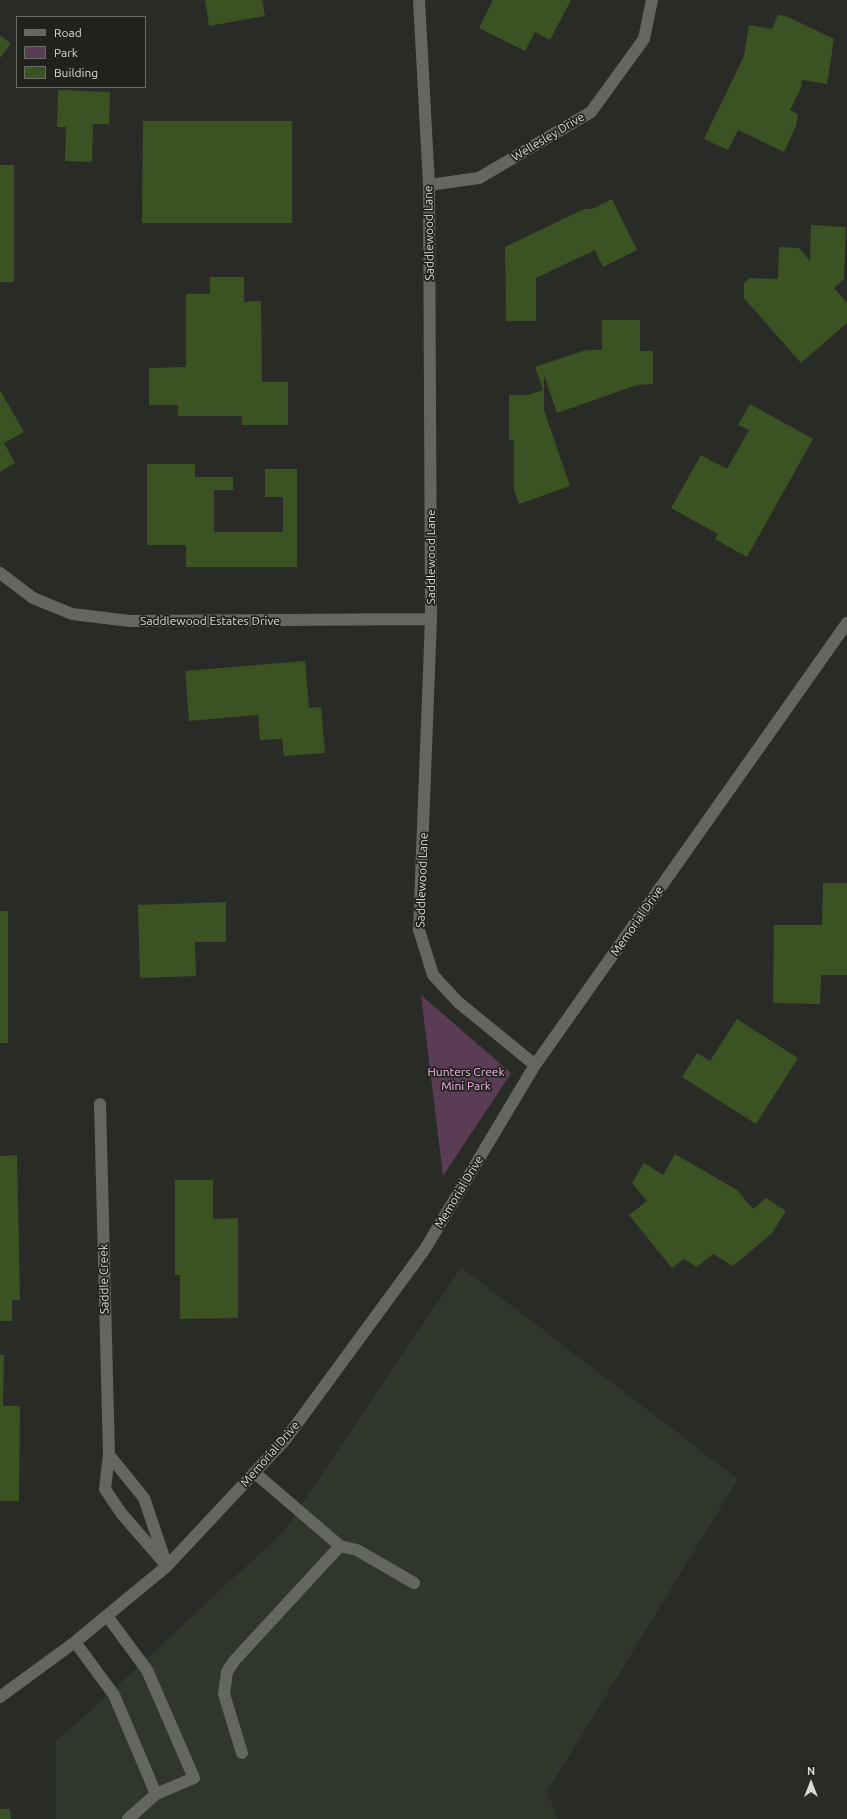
<!DOCTYPE html>
<style>
body{margin:0}
#map{position:relative;width:847px;height:1819px;overflow:hidden;background:#292c26;font-family:Ubuntu,sans-serif}
canvas{display:block}
.legend{position:absolute;left:16px;top:16px;width:130px;height:72px;box-sizing:border-box;background:#1f221d;border:1px solid #6a6c68;margin:0;padding:5px 7px;list-style:none;font-size:12px;color:#dadcd8}
.legend li{display:flex;align-items:center;gap:8px;height:20px}
.legend b{width:20px;border:1px solid #6a6c68}
.north{position:absolute;left:791px;top:1763px;width:40px;height:40px;-webkit-text-stroke:3px #1f221d;paint-order:stroke;rotate:0deg;font-size:11px;font-weight:700;line-height:16px;text-align:center;color:#dadcd8}
.north::after{content:'';display:block;margin:auto;width:14px;height:18px;background:#dadcd8;clip-path:polygon(50% 0,100% 100%,50% 72%,0 100%)}
</style>
<div id="map">
<canvas width="847" height="1819"></canvas>
<ul class="legend">
<li><b style="height:5px;background:#636760"></b>Road</li>
<li><b style="height:11px;background:#5a3c55"></b>Park</li>
<li><b style="height:11px;background:#3b5223"></b>Building</li>
</ul>
<div class="north">N</div>
</div>
<script>
const context = document.querySelector('canvas').getContext('2d');
context.lineJoin = 'round';
function fillPath(path, color) {
  context.fillStyle = color;
  context.fill(path, 'evenodd');
}
function poly(rows) {
  const path = new Path2D();
  for (const r of rows) {
    path.moveTo(r[0], r[1]);
    for (let i = 2; i < r.length; i += 2) path.lineTo(r[i], r[i + 1]);
  }
  return path;
}
function stroke(path, color, width, dash) {
  context.strokeStyle = color;
  context.lineWidth = width;
  context.lineCap = dash ? 'butt' : 'round';
  context.setLineDash(dash || []);
  context.stroke(path);
}
function label(font, color, halo, rows, align = 'center') {
  context.font = font + ' Ubuntu,sans-serif';
  context.lineWidth = 3.5;
  context.setLineDash([]);
  context.textBaseline = 'middle';
  context.strokeStyle = halo;
  context.fillStyle = color;
  for (const [text, x, y, turn = 0] of rows) {
    context.save();
    context.translate(x, y);
    context.rotate((+turn || 0) * Math.PI / 180);
    context.textAlign = isNaN(turn) ? turn : align;
    if (halo) context.strokeText(text, 0, 0);
    context.fillText(text, 0, 0);
    context.restore();
  }
}
fillPath(poly([
 [461,1267,738,1479,547,1792,558,1819,56,1819,56,1741,88,1713,284,1531]
]), '#30362c');
fillPath(poly([
 [421,995,511,1073,443,1176]
]), '#5a3c55');
fillPath(poly([
 [205,0,262,0,265,16,209,26],
 [493,0,571,0,550,40,535,32,525,51,479,28],
 [778,15,786,16,834,39,827,84,802,80,801,88,790,110,798,114,796,126,784,152,738,130,728,150,704,139,744,56,749,25,772,29],
 [0,35,11,44,0,58],
 [58,90,110,92,109,124,93,124,92,162,65,161,66,127,57,127],
 [143,121,292,121,292,223,142,223],
 [0,165,14,165,14,282,0,282],
 [612,199,637,250,603,267,595,250,536,278,536,321,506,321,505,247,584,209,592,209],
 [811,225,846,227,844,279,834,288,847,303,847,323,801,363,744,298,744,283,750,278,778,279,779,247,799,248,810,261],
 [210,277,244,277,244,302,261,301,262,382,288,382,288,425,242,425,242,416,178,416,178,405,149,405,149,368,186,367,186,294,210,294],
 [602,320,640,320,640,351,653,351,653,384,637,385,557,413,544,375,544,410,570,486,519,504,514,489,514,440,509,440,509,395,528,395,543,390,535,367,586,350,602,350],
 [0,390,24,432,4,443,15,463,0,472],
 [750,404,813,439,747,557,715,539,718,534,671,508,701,455,727,469,749,430,738,425],
 [147,464,195,464,195,477,233,477,233,490,214,490,214,532,283,532,283,497,265,497,265,469,297,469,297,567,186,567,186,545,147,545],
 [305,661,309,708,321,707,325,753,284,756,282,739,260,740,258,715,189,721,185,671],
 [823,883,847,883,847,975,821,975,820,1004,773,1003,774,925,822,925],
 [226,902,226,942,195,942,196,976,140,978,138,905],
 [0,911,8,911,8,1043,0,1043],
 [737,1019,798,1058,756,1124,682,1077,697,1053,710,1061],
 [675,1154,737,1190,753,1209,766,1198,786,1211,772,1233,733,1266,713,1254,697,1267,684,1259,672,1268,629,1215,647,1201,632,1183,644,1163,663,1175],
 [17,1155,20,1300,12,1300,12,1321,0,1321,0,1156],
 [175,1180,213,1180,213,1219,238,1218,238,1318,180,1319,180,1275,175,1275],
 [0,1355,4,1355,3,1406,20,1406,19,1501,0,1501],
 [0,1809,10,1809,11,1819,0,1819]
]), '#3b5223');
stroke(poly([
 [419,0,429,185,431,619,419,930,433,975,458,1002,535,1065],
 [429,185,479,178,591,112,644,39,652,0],
 [0,573,33,598,72,614,130,621,431,619],
 [100,1104,109,1455,105,1489,121,1513,167,1566],
 [109,1455,144,1498,165,1560],
 [255,1473,340,1546,357,1550,414,1583],
 [107,1616,147,1670,194,1778,156,1794,128,1819],
 [75,1642,114,1695,156,1794],
 [0,1697,75,1642,167,1566,285,1440,425,1249,535,1065,847,623],
 [242,1753,224,1694,227,1672,234,1661,340,1546]
]), '#636760', 12);
label('12px', '#dadcd8', '#1f221d', [
 ["Wellesley Drive",548,137,-31],
 ["Saddlewood Lane",429,233,-91],
 ["Saddlewood Lane",431,557,-90],
 ["Saddlewood Estates Drive",210,621],
 ["Saddlewood Lane",422,880,-88],
 ["Memorial Drive",637,921,-55],
 ["Memorial Drive",459,1192,-59],
 ["Saddle Creek",104,1279,-91],
 ["Memorial Drive",270,1454,-49]
]);
label('12px', '#fab6ee', '#1f221d', [
 ["Hunters Creek",466,1072],
 ["Mini Park",466,1086]
]);
</script>
